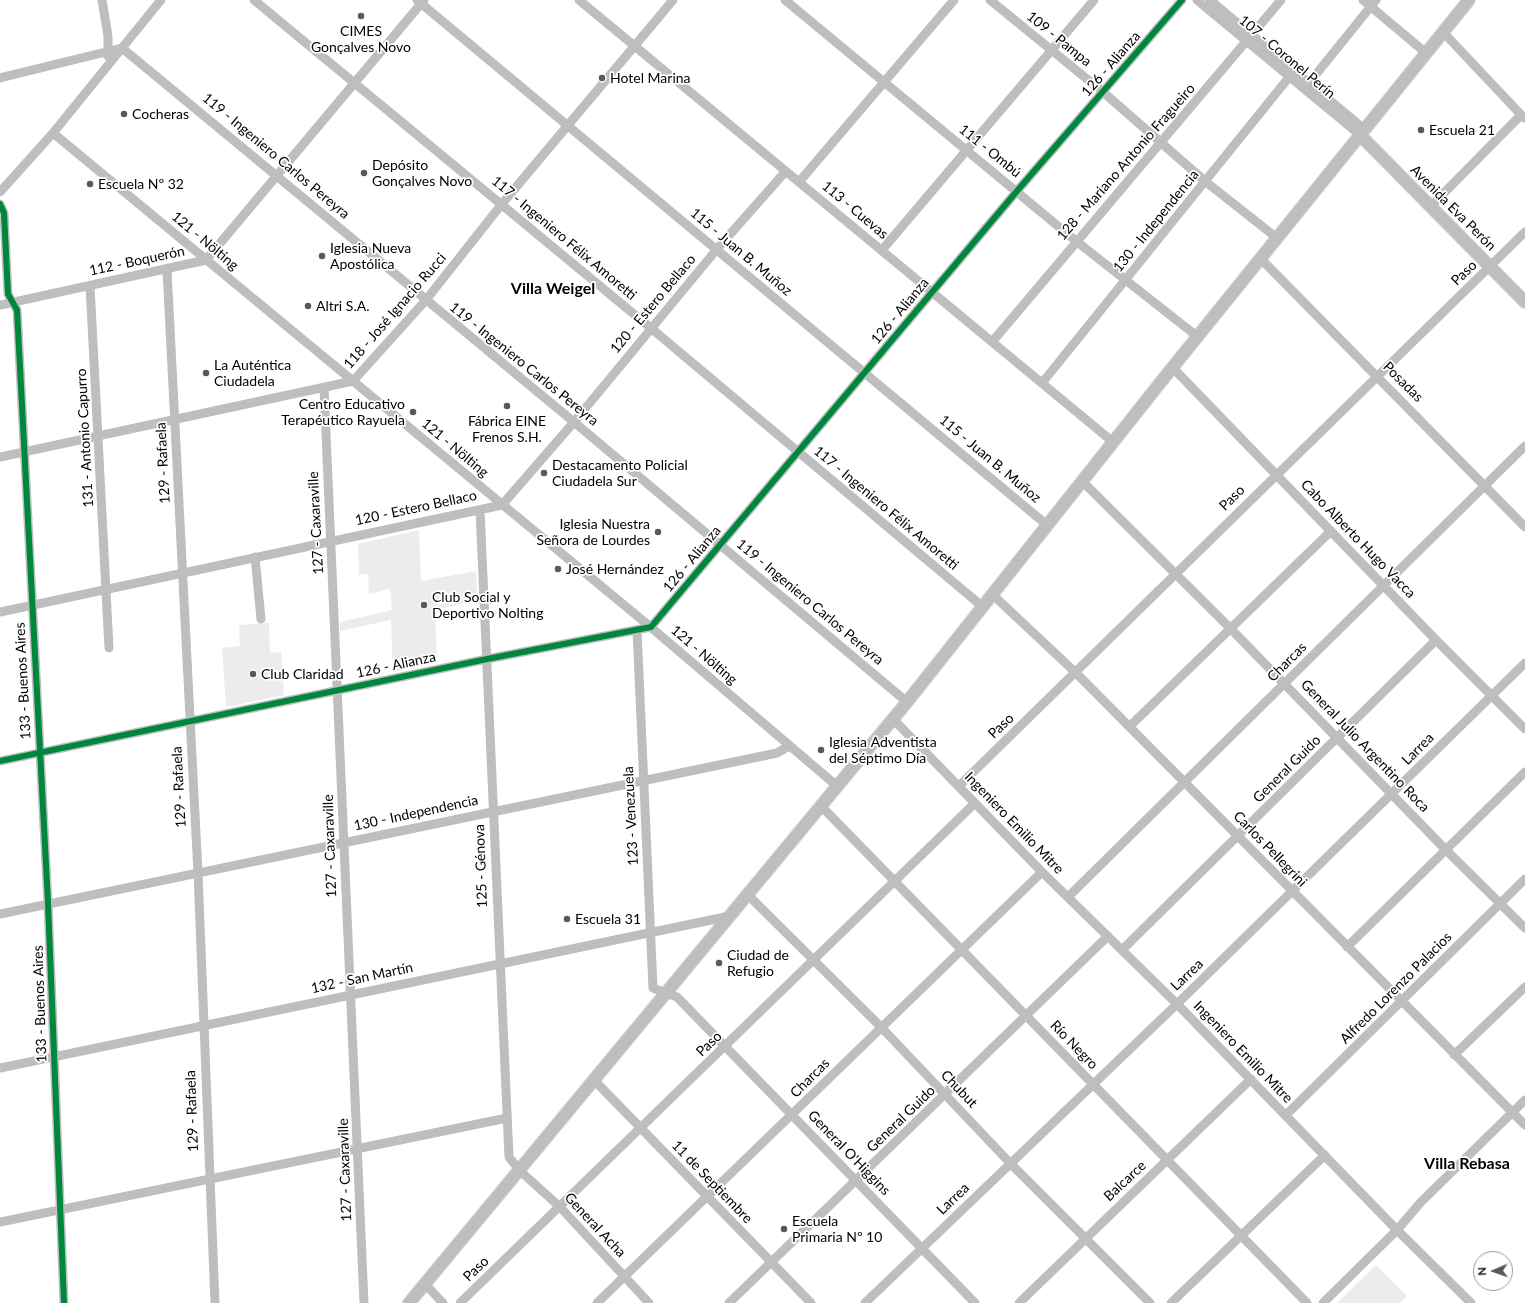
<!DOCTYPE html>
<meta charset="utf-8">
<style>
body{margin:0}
#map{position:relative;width:1525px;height:1303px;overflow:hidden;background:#fff;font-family:Lato,sans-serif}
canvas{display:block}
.north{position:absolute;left:1473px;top:1251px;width:40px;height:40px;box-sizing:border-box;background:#fff;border:1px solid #999;border-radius:50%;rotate:268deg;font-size:11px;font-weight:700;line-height:16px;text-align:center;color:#000}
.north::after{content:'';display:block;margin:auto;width:14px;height:18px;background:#595959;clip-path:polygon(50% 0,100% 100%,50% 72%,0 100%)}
</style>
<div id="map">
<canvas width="1525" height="1303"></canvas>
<div class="north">N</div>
</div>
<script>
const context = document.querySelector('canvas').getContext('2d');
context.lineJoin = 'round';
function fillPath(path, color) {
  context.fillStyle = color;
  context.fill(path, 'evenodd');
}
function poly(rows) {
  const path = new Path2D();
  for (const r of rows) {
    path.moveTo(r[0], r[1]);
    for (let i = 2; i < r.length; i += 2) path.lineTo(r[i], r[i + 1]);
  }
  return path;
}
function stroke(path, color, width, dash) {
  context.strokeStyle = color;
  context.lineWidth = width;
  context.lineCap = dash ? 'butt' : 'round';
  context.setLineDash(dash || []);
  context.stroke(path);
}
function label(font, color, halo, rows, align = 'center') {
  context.font = font + ' Lato,sans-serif';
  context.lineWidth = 3.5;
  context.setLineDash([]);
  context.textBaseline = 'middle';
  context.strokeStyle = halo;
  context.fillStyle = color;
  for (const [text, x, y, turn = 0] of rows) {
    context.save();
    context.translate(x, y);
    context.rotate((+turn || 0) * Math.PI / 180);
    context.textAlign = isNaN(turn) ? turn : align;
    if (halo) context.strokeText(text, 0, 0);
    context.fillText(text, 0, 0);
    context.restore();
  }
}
fillPath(poly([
 [419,530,421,581,476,571,477,600,435,610,437,661,393,672,391,620,340,631,340,622,392,610,390,589,369,594,368,574,359,575,358,544],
 [269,623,270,653,281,652,284,695,226,707,222,648,240,646,239,625],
 [1376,1265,1407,1296,1399,1303,1337,1303]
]), '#ececec');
const major = poly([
 [1360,135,1525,302],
 [409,1303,907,702,1160,383,1469,0]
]);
stroke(major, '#dbdbdb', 14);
stroke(poly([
 [102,0,108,36,108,56],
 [254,0,652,329,983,607],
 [417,0,1047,525],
 [579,0,1113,442],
 [785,0,1076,241,1198,337],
 [990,0,1103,92,1206,182,1277,238],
 [1197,0,1360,135],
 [1210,0,1364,129],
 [1363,0,1426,53],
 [1443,32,1524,118],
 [122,48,574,422,907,702],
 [0,78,122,48],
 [1305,88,1376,0],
 [53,133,647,624,837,786],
 [799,182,954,0],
 [0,192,53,133,161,0],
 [0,204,4,213,8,294,17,310,48,903,64,1303],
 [1430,207,1521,115],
 [882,250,1094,0],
 [1261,259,1525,527],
 [167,270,198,873,215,1303],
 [90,286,109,648],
 [0,305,206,260,424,0],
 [992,342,1281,0],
 [1173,368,1436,640,1525,729],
 [1042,383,1290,76],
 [324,388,364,1303],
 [0,457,353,381,426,300,501,205,673,0],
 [1082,481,1230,628,1446,850,1525,928],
 [480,510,509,1157,519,1170,560,1207,649,1303],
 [255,557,261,619],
 [993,595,1076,673,1525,1125],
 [0,612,502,505,574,422,717,249,786,171],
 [637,630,653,988,677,997,975,1303],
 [893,719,1042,872,1177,1004,1397,1230,1471,1303],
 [1130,726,1331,531],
 [0,761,487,659,651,627,1017,191,1182,0],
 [959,786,1525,232],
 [821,806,1307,1303],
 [748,895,881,1027,1010,1163,1150,1303],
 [1068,897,1525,446],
 [0,914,777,753,789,746],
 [1347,947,1525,772],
 [1122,950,1436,640],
 [1454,1055,1525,987],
 [0,1068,730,916],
 [594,1080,811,1303],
 [1286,1115,1525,879],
 [0,1222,507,1118],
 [425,1284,443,1303],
 [460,1303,975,803],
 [597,1303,1042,872],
 [729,1303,1108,936],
 [865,1303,1177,1004,1525,663],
 [1019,1303,1251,1079],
 [1171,1303,1325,1155],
 [1323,1303,1397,1230,1421,1202,1525,1100]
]), '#bebebe', 9);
stroke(major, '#bebebe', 12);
stroke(poly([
 [0,204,4,213,8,294,17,310,48,903,64,1303],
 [0,761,487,659,651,627,1017,191,1182,0]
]), '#00873e', 6);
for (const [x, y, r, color] of [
 [361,16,4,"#595959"],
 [602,78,4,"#595959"],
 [124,114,4,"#595959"],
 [1421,130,4,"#595959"],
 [364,173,4,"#595959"],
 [90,184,4,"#595959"],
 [322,256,4,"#595959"],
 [308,306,4,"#595959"],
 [206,373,4,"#595959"],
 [507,406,4,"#595959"],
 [413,412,4,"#595959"],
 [544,473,4,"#595959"],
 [658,532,4,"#595959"],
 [558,569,4,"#595959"],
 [424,605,4,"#595959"],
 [253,674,4,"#595959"],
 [821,750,4,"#595959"],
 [567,919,4,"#595959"],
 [719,963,4,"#595959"],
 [784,1229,4,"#595959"]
]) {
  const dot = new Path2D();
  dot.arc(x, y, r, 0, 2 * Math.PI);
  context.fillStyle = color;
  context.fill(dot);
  stroke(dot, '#fff', 1.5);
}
label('14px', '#000', '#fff', [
 ["CIMES",361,31,"center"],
 ["Gonçalves Novo",361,47,"center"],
 ["Hotel Marina",610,78],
 ["Cocheras",132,114],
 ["Escuela 21",1429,130],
 ["Depósito",372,165],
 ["Gonçalves Novo",372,181],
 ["Escuela Nº 32",98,184],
 ["Iglesia Nueva",330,248],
 ["Apostólica",330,264],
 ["Altri S.A.",316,306],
 ["La Auténtica",214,365],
 ["Ciudadela",214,381],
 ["Centro Educativo",405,404,"right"],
 ["Terapéutico Rayuela",405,420,"right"],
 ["Fábrica EINE",507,421,"center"],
 ["Frenos S.H.",507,437,"center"],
 ["Destacamento Policial",552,465],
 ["Ciudadela Sur",552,481],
 ["Iglesia Nuestra",650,524,"right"],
 ["Señora de Lourdes",650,540,"right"],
 ["José Hernández",566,569],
 ["Club Social y",432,597],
 ["Deportivo Nolting",432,613],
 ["Club Claridad",261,674],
 ["Iglesia Adventista",829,742],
 ["del Séptimo Día",829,758],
 ["Escuela 31",575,919],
 ["Ciudad de",727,955],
 ["Refugio",727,971],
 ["Escuela",792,1221],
 ["Primaria Nº 10",792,1237]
], 'left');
label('14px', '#000', '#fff', [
 ["109 - Pampa",1059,39,39],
 ["107 - Coronel Perín",1287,57,40],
 ["126 - Alianza",1111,64,-49],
 ["111 - Ombú",990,151,39],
 ["119 - Ingeniero Carlos Pereyra",276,156,40],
 ["128 - Mariano Antonio Fragueiro",1126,162,-49],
 ["Avenida Eva Perón",1453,208,45],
 ["113 - Cuevas",855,210,40],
 ["130 - Independencia",1156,221,-51],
 ["117 - Ingeniero Félix Amoretti",564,238,40],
 ["121 - Nölting",205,241,40],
 ["115 - Juan B. Muñoz",741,252,40],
 ["112 - Boquerón",137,261,-12],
 ["Paso",1464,273,-44],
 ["120 - Estero Bellaco",653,304,-50],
 ["118 - José Ignacio Rucci",395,311,-49],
 ["126 - Alianza",900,311,-50],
 ["119 - Ingeniero Carlos Pereyra",524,364,39],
 ["Posadas",1403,382,45],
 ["131 - Antonio Capurro",85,438,-93],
 ["121 - Nölting",455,448,40],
 ["115 - Juan B. Muñoz",990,459,40],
 ["129 - Rafaela",163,463,-93],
 ["Paso",1232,498,-45],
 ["120 - Estero Bellaco",416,508,-12],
 ["117 - Ingeniero Félix Amoretti",886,508,40],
 ["127 - Caxaraville",316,523,-93],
 ["Cabo Alberto Hugo Vacca",1358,539,46],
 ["126 - Alianza",692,559,-50],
 ["119 - Ingeniero Carlos Pereyra",810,602,40],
 ["121 - Nölting",704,655,41],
 ["Charcas",1287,662,-45],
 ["126 - Alianza",396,665,-12],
 ["133 - Buenos Aires",23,681,-93],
 ["Paso",1001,726,-44],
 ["General Julio Argentino Roca",1365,746,46],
 ["Larrea",1418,749,-45],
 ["General Guido",1287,769,-45],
 ["129 - Rafaela",179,787,-93],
 ["130 - Independencia",416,813,-12],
 ["123 - Venezuela",631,816,-93],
 ["Ingeniero Emilio Mitre",1014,823,46],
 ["127 - Caxaraville",330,846,-92],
 ["Carlos Pellegrini",1270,849,46],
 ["125 - Génova",481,866,-92],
 ["Larrea",1187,975,-44],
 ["132 - San Martín",362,978,-12],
 ["Alfredo Lorenzo Palacios",1396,988,-45],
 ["133 - Buenos Aires",40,1004,-92],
 ["Paso",709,1044,-44],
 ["Río Negro",1074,1045,46],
 ["Ingeniero Emilio Mitre",1243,1052,46],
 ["Charcas",810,1078,-45],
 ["Chubut",959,1089,46],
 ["129 - Rafaela",192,1111,-92],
 ["General Guido",901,1119,-44],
 ["General O'Higgins",849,1153,46],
 ["127 - Caxaraville",345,1170,-92],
 ["Balcarce",1125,1181,-43],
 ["11 de Septiembre",712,1182,46],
 ["Larrea",953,1199,-44],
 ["General Acha",595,1225,47],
 ["Paso",476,1269,-44]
]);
label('bold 16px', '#000', '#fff', [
 ["Villa Weigel",553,289],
 ["Villa Rebasa",1467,1164]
]);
</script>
